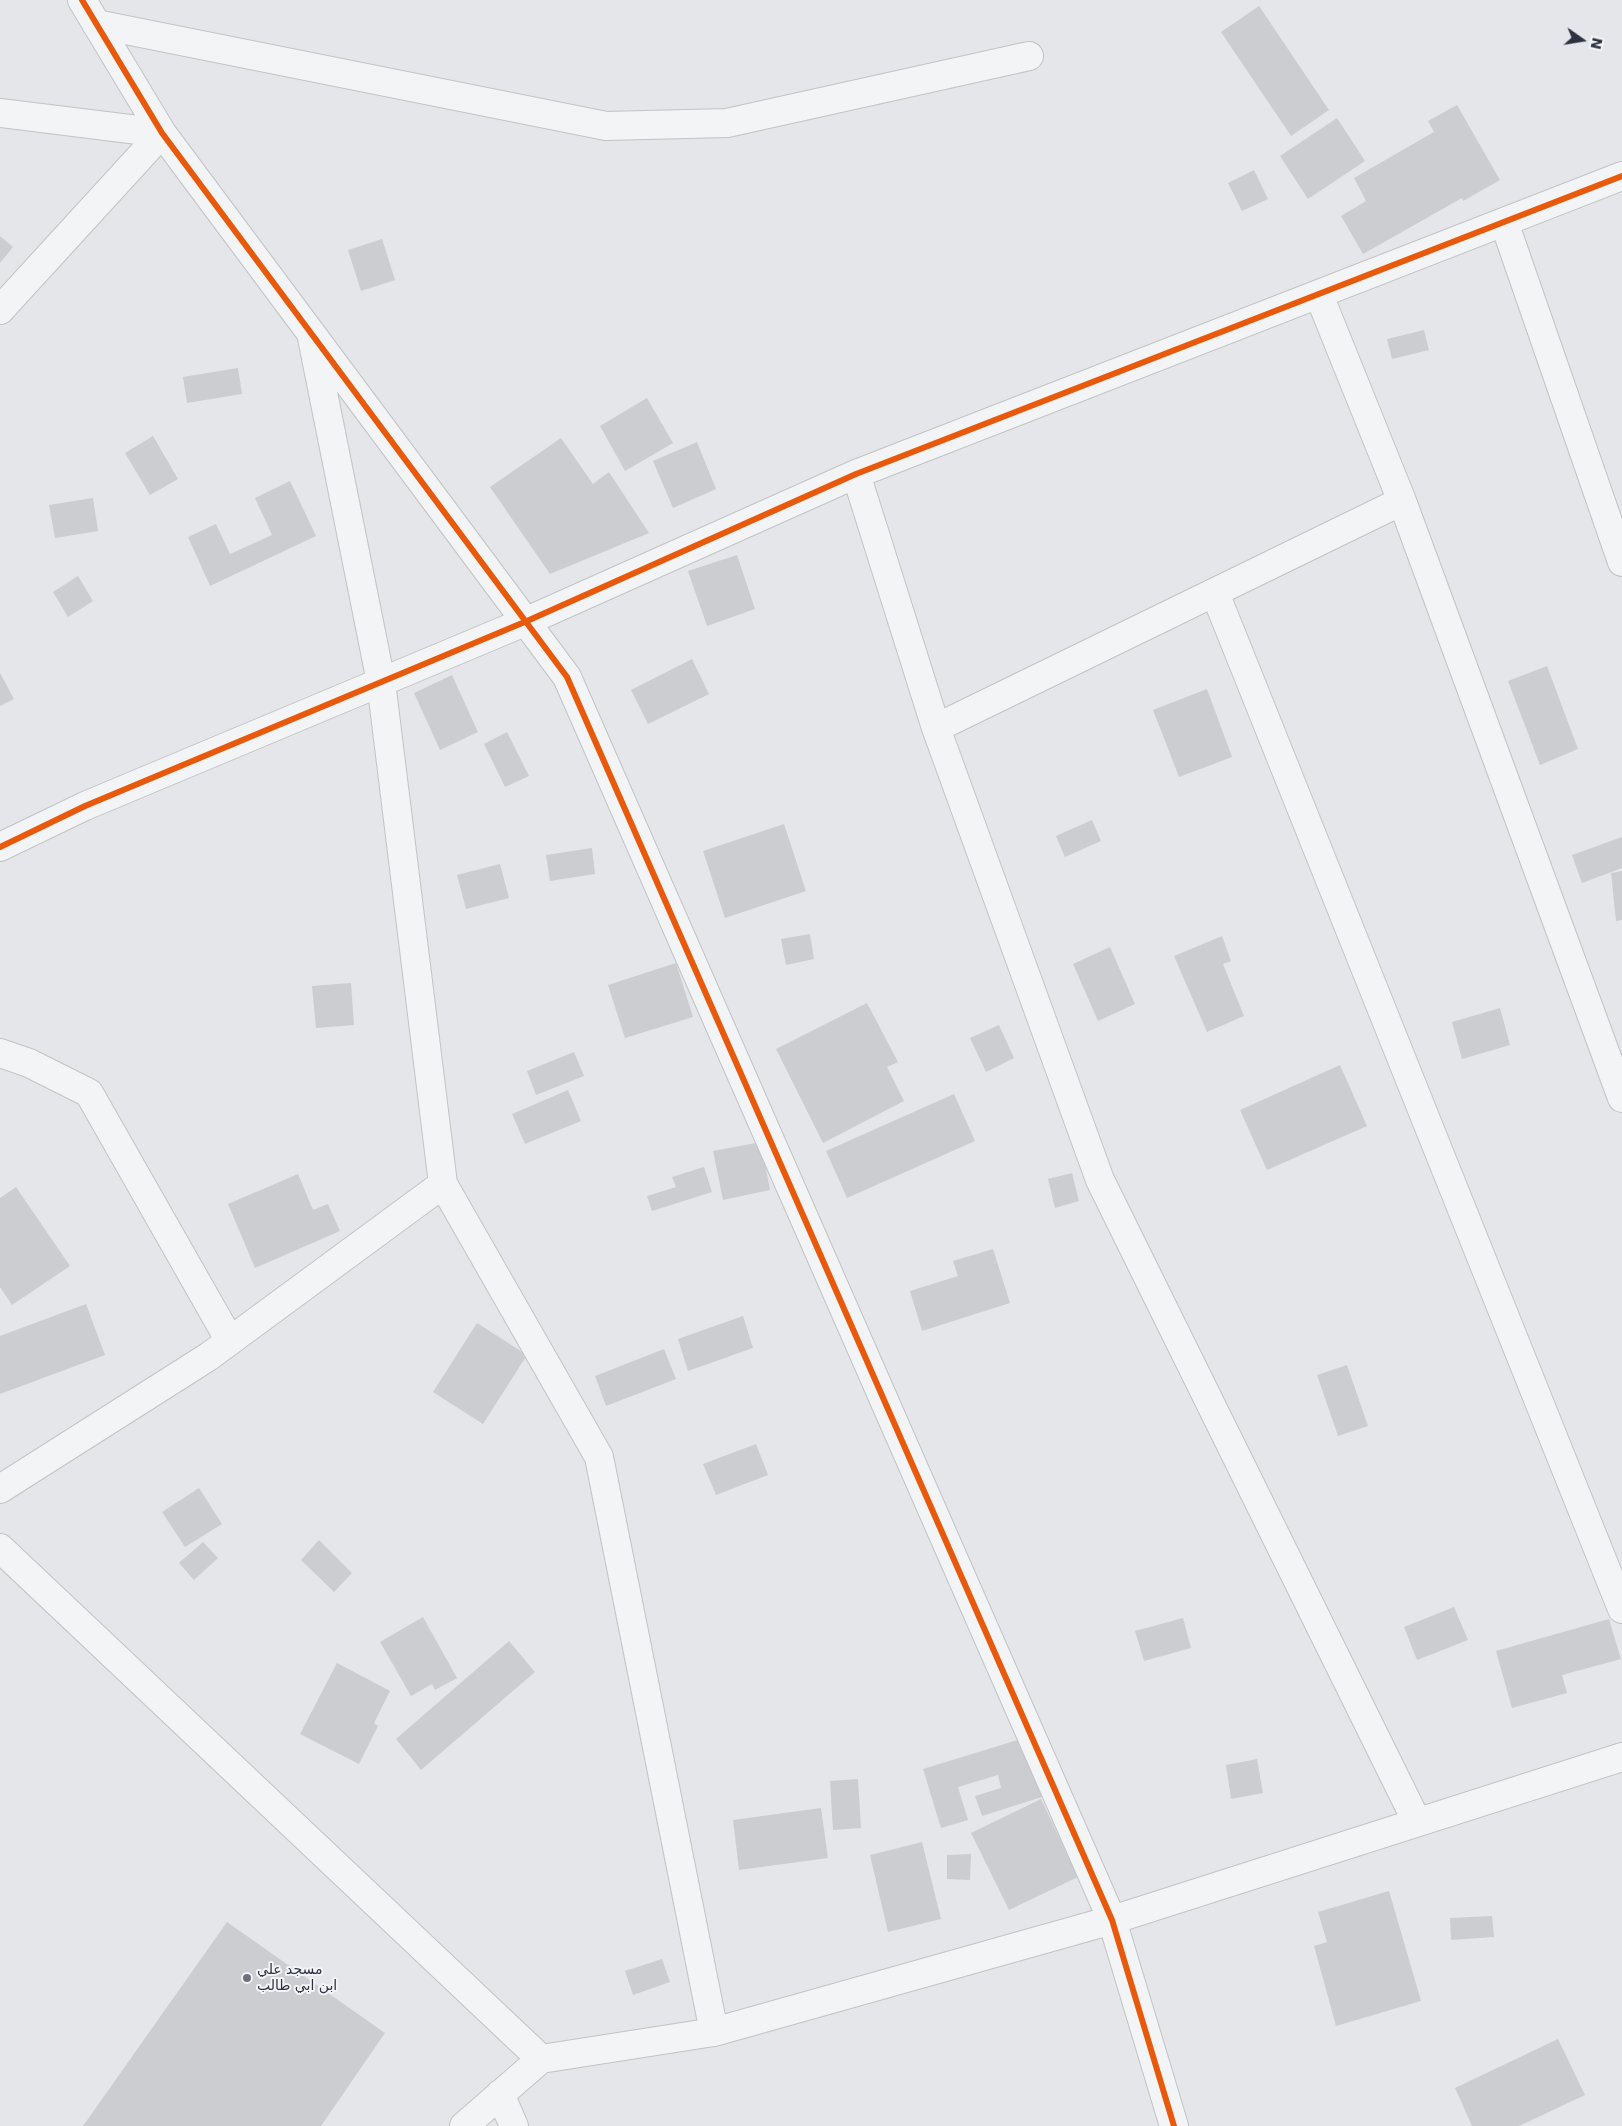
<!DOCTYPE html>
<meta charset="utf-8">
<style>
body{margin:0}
#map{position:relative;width:1622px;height:2126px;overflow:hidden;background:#e4e6e9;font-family:"DejaVu Sans",sans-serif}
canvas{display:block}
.north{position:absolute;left:1557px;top:15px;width:50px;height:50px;-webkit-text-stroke:4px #f3f4f7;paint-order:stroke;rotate:103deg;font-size:14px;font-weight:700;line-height:20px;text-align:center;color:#2d3140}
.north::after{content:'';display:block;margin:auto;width:18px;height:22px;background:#2d3140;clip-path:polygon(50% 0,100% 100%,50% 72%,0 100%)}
</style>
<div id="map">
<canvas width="1622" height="2126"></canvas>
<div class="north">N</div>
</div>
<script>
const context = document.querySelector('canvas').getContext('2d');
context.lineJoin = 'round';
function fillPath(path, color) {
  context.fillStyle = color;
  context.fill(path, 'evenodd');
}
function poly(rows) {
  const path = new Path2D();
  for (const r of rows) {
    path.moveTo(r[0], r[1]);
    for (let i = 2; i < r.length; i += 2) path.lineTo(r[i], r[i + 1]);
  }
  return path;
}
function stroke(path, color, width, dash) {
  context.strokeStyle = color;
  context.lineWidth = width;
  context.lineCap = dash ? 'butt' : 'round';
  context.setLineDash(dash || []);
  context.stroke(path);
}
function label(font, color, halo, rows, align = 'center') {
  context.font = font + ' "DejaVu Sans",Cairo,sans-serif';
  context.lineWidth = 4;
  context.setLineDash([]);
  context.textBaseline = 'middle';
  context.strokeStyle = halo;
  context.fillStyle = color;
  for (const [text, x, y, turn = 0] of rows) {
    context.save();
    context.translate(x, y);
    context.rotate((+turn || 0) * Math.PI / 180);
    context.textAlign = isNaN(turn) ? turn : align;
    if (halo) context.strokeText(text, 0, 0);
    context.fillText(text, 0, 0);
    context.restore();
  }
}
fillPath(poly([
 [1259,6,1329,110,1291,136,1221,32],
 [1457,105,1500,180,1463,201,1462,198,1363,254,1341,216,1366,201,1354,178,1434,132,1428,121],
 [1337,118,1365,161,1308,199,1280,156],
 [1254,170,1268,199,1242,211,1228,183],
 [0,236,13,247,0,263],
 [382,239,395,280,361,291,348,250],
 [1424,330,1429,350,1392,359,1387,339],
 [238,368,242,394,187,403,183,377],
 [647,398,673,443,625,471,600,426],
 [153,436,178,479,150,495,125,453],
 [561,438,593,484,609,472,649,533,550,574,490,487],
 [697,442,716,489,673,508,653,461],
 [290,481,316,536,210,586,188,537,216,524,230,554,272,535,255,498],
 [93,498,98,531,55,538,49,505],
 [737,555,755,609,707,626,688,571],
 [78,576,93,601,68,617,53,592],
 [692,659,709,694,648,724,631,690],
 [1547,666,1578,749,1540,765,1508,681],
 [0,673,14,699,0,706],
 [452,675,478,732,440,750,414,693],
 [1207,689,1232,757,1179,777,1153,710],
 [507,732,529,776,505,787,484,744],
 [1092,820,1101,841,1065,857,1056,836],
 [784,824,806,891,725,918,703,851],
 [1622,837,1622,868,1582,883,1572,855],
 [592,848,595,874,550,881,546,855],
 [500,864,509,898,466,909,457,875],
 [1622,871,1622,920,1616,921,1611,873],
 [810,934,814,959,786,965,781,939],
 [1222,936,1231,961,1223,964,1244,1016,1207,1032,1174,956],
 [1110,947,1135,1004,1098,1021,1073,964],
 [676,963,693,1017,625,1038,608,985],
 [351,983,354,1025,316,1028,312,986],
 [867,1003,898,1062,887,1067,904,1101,823,1143,776,1049],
 [1500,1008,1510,1045,1462,1059,1452,1022],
 [999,1025,1014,1058,986,1072,970,1038],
 [574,1052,584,1076,536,1095,527,1071],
 [1340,1065,1367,1126,1267,1170,1240,1110],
 [568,1090,581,1121,525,1144,512,1114],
 [954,1094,975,1141,847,1198,826,1151],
 [761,1142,770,1190,723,1200,713,1151],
 [704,1167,712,1192,652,1211,647,1196,676,1187,672,1177],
 [1072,1173,1079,1201,1055,1208,1048,1179],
 [298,1174,313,1210,328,1204,340,1231,255,1268,228,1204],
 [16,1187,70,1266,12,1305,0,1287,0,1198],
 [993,1249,1010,1303,922,1331,910,1291,958,1276,953,1261],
 [86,1304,105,1355,0,1394,0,1336],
 [743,1316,753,1348,688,1371,678,1339],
 [477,1323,527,1355,483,1424,433,1392],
 [664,1349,676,1379,606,1406,595,1376],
 [1347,1365,1368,1426,1338,1436,1317,1375],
 [756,1444,768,1475,716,1495,703,1464],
 [199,1488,222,1524,185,1547,162,1512],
 [319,1540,352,1573,334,1592,301,1560],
 [203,1542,218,1558,194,1580,179,1563],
 [1454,1607,1468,1640,1417,1660,1404,1627],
 [423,1617,457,1678,435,1690,432,1684,411,1696,380,1642],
 [1183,1618,1191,1648,1144,1661,1135,1631],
 [1609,1619,1621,1659,1562,1675,1567,1693,1512,1708,1496,1651],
 [509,1641,535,1672,421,1770,396,1739],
 [337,1663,390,1691,374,1723,378,1726,359,1764,300,1734],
 [1024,1738,1042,1797,982,1816,975,1796,1001,1788,998,1775,958,1787,968,1820,941,1828,923,1769],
 [1257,1759,1263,1793,1231,1799,1226,1765],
 [858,1779,861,1828,833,1830,830,1781],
 [1041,1799,1078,1877,1009,1910,971,1833],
 [821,1808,828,1858,739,1870,733,1820],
 [922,1842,941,1919,888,1932,870,1855],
 [971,1854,970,1880,947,1879,947,1855],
 [1389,1891,1421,2001,1336,2026,1314,1946,1327,1942,1318,1912],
 [1492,1916,1494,1937,1451,1940,1450,1918],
 [227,1922,385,2033,321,2126,83,2126],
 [662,1959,670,1982,633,1995,625,1971],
 [1558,2039,1585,2095,1519,2126,1472,2126,1455,2088]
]), '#cccdd1');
const minor = poly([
 [82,0,162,133,567,677,1112,1920,1174,2126],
 [96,24,606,126,727,123,1029,56],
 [0,113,162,133],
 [1504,222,1622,562],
 [1319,295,1402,501,1622,1098],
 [0,310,162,133],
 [312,338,381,682,443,1184],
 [856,474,936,728,1100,1180,1417,1822],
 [1215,593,1622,1609],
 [936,728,1402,501],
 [0,847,85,806,527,621,856,474,1622,176],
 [0,1053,29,1063,89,1093,230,1341],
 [0,1489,208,1357,443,1184,599,1457,714,2032],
 [0,1548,541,2059],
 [500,2094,514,2126],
 [464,2126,541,2059,714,2032,1112,1920,1622,1757]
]);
stroke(minor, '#c1c3c5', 30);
stroke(minor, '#f3f4f5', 28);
stroke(poly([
 [82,0,162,133,567,677,1112,1920,1174,2126],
 [0,847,85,806,527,621,856,474,1622,176]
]), '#e8590c', 6);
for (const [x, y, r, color] of [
 [247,1978,5,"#6d707b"]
]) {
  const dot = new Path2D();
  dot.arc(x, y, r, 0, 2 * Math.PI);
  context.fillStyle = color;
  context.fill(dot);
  stroke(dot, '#f3f4f7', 2);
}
label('14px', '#2d3140', '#f3f4f7', [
 ["مسجد علي",257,1970],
 ["ابن ابي طالب",257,1986]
], 'left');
</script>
